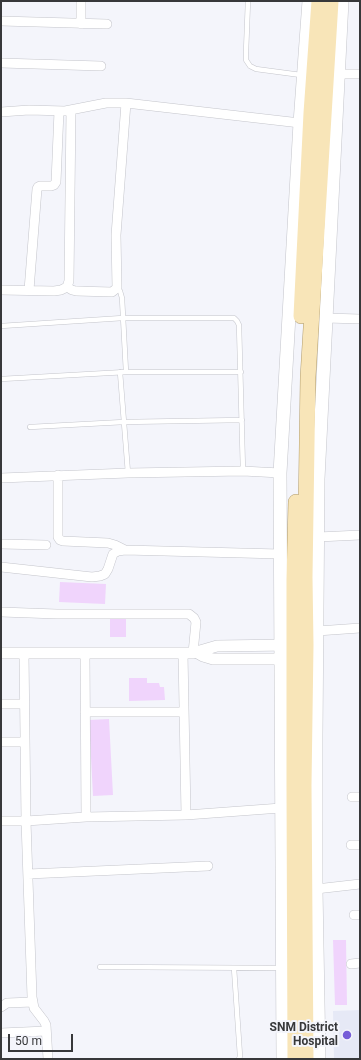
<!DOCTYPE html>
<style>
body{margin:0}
#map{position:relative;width:361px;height:1060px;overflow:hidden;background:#f4f5fb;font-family:Roboto,sans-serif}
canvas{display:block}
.frame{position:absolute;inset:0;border:2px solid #37383a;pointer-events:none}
.scale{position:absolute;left:8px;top:1034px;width:65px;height:18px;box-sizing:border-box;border:2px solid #37383a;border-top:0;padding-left:5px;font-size:12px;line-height:14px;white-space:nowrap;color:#37383a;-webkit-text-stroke:3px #f4f5fb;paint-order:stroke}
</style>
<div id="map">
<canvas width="361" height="1060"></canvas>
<div class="frame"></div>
<div class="scale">50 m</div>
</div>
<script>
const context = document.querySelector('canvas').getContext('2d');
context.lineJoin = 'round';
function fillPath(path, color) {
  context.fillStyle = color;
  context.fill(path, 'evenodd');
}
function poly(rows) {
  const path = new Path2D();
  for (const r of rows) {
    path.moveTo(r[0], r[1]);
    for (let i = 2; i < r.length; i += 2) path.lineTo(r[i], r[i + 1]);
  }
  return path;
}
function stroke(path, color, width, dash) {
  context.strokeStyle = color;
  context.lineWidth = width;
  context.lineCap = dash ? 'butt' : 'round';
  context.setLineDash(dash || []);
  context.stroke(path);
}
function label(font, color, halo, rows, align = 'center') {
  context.font = font + ' Roboto,sans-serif';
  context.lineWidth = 4;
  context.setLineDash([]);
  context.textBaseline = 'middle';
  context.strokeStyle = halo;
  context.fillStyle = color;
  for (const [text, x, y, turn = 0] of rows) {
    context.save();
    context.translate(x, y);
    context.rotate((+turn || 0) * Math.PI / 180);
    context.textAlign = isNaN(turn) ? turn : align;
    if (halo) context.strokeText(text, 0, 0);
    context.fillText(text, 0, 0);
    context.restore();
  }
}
fillPath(poly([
 [360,1010,360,1059,334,1059,333,1011]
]), '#e6e9f6');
fillPath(poly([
 [60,582,106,584,105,604,59,602],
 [110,618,126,618,126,637,110,637],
 [129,678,147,678,147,683,159,683,160,687,164,687,165,700,129,701],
 [109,719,113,795,93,796,89,720],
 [333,940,346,940,347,1005,335,1005]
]), '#f0d4fc');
const service = poly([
 [248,1,246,52,246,60,250,66,256,69,301,75],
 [117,288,120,291,122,298,126,372],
 [1,326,123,318,234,318,237,321,239,325,243,471],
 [120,372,128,473],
 [1,379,126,372,241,372],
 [30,427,124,422,242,420],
 [100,967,282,968],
 [234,968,240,1056,239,1059]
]);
const minor = poly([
 [81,1,81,24],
 [1,21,107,24],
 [1,63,101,66],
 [339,74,360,74],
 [1,112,29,110,65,111,106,103,126,103,300,123],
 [67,287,72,290,76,291,112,292,117,288,116,235,126,103],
 [1,290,54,291,61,290,67,287,69,281,71,110],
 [29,290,37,189,38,187,40,186,51,186,54,185,56,182,59,111],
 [326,318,360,319],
 [58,475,58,537,60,540,63,541,108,543,115,545,125,550],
 [1,478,128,473,243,471,280,473],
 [318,537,360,535],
 [1,544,46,545],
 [1,567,92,577,100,576,105,574,108,569,113,554,118,551,125,550,280,554],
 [1,612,57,614,189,614,194,618,196,622,193,653],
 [317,631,360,628],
 [24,653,26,821,32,997,34,1008,44,1021,46,1025,48,1059],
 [85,653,86,817],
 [183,653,186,815],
 [1,704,24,704],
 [85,712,184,712],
 [1,742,25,742],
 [352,797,360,797],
 [1,821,26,821,86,817,186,815,281,808],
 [351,845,360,845],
 [28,874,208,866],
 [316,889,360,884],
 [354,915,360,915],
 [351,964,360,963],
 [1,1007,7,1003,33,1002],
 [1,1033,46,1031]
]);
const tertiary = poly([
 [196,652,203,656,213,659,290,659],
 [1,653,193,653,217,646,289,645]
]);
const secondary = poly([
 [283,1059,280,473,300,123,309,1],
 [319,1059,316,889,316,736,318,479,342,1]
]);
const primary = poly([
 [301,316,311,113,319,1],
 [295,1059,294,787,294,579,296,502],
 [306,1059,304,785,306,645,305,577,308,377,331,1]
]);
stroke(service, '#c4c5cb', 5.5);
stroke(minor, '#c4c5cb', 10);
stroke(tertiary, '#c4c5cb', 12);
stroke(secondary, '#c4c5cb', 14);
stroke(primary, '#b29d6d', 16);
stroke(service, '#fff', 4.5);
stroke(minor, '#fff', 9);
stroke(tertiary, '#fff', 11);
stroke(secondary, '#fff', 13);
stroke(primary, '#f8e5b8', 15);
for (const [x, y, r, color] of [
 [347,1035,5,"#775ed8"]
]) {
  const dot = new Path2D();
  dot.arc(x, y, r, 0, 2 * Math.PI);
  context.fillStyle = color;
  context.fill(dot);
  stroke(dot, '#f4f5fb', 1.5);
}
label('bold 12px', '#37383a', '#f4f5fb', [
 ["SNM District",338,1028],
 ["Hospital",338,1042]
], 'right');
</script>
